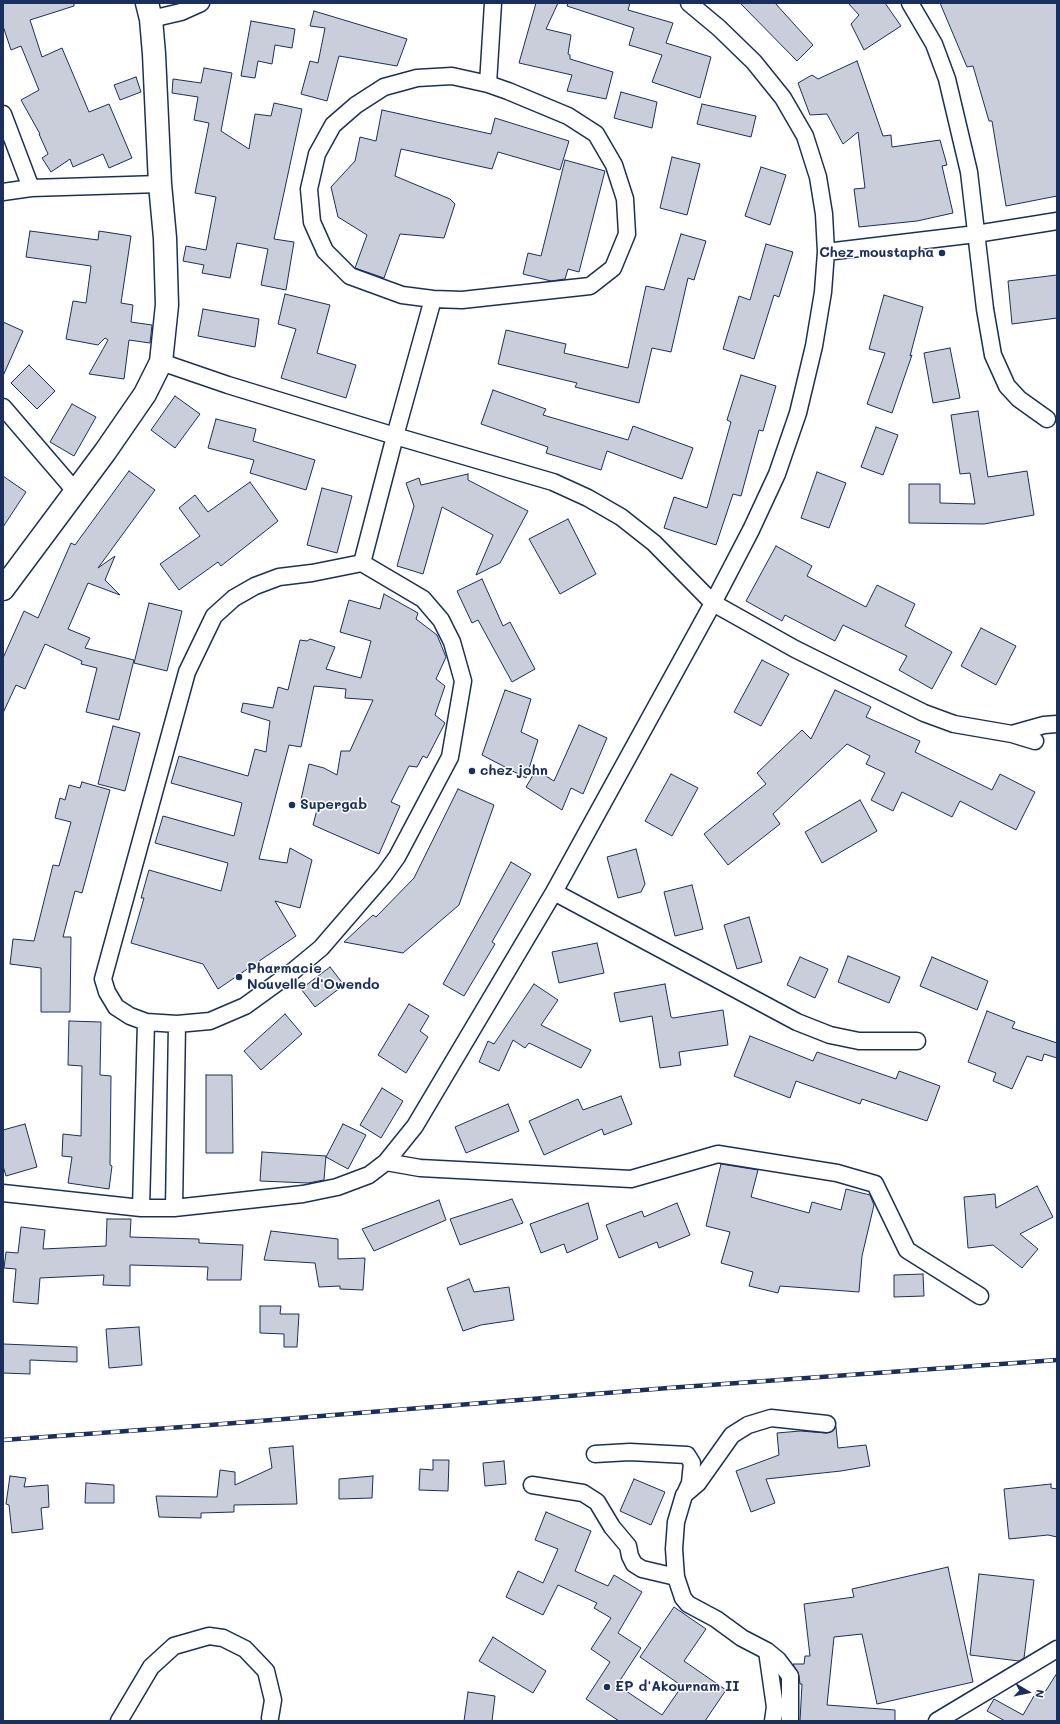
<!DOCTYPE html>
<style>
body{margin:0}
#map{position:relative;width:1060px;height:1724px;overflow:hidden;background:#fff;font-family:Mali,sans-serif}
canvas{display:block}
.frame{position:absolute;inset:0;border:4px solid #1b2f5e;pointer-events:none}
.north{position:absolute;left:1008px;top:1672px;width:40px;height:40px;-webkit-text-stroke:3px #fff;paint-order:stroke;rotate:99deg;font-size:11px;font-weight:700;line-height:16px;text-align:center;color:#1b2f5e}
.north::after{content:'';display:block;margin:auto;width:14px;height:18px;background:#1b2f5e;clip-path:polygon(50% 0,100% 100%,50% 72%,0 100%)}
</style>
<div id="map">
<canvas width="1060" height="1724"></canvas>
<div class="frame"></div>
<div class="north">N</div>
</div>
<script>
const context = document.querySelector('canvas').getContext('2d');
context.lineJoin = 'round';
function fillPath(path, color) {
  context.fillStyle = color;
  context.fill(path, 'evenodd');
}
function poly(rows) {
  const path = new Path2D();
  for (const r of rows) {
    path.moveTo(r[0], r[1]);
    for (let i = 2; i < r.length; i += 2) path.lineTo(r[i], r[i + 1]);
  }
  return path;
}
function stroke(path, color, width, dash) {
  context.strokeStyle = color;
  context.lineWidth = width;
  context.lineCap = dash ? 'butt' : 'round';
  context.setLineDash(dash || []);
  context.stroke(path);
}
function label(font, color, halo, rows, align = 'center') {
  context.font = font + ' Mali,sans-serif';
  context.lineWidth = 3;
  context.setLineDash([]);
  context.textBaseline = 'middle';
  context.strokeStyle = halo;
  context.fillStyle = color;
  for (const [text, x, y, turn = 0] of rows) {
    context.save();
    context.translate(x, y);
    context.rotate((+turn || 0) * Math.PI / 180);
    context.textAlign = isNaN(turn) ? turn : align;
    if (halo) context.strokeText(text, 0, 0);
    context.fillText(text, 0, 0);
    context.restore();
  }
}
const building = poly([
 [3,3,74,3,74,6,30,20,42,57,62,48,89,112,109,104,132,158,109,168,103,154,73,167,70,159,51,172,42,158,48,154,39,134,40,134,21,100,39,90,21,46,11,50,3,26,3,3],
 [536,3,558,3,546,29,571,35,568,54,570,55,570,59,613,72,606,99,567,91,572,75,519,63,536,3],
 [568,3,630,3,628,10,673,23,666,43,711,57,700,98,652,82,662,55,629,45,634,28,567,6,568,3],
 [740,3,775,3,813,45,797,61,740,3],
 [848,3,885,3,901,26,864,50,851,24,859,15,848,3],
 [940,3,1057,3,1057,196,1006,206,992,121,989,121,973,66,967,67,940,3],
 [314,11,407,39,397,66,339,56,327,101,301,94,310,61,318,63,325,28,310,26,314,11],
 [251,21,295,29,292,48,275,45,272,64,258,61,255,78,241,76,251,21],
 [857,61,883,136,891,135,892,147,940,140,947,165,942,166,953,213,917,221,859,227,854,189,865,188,858,132,843,144,827,114,810,115,798,83,812,75,818,79,857,61],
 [204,68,232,73,221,131,249,149,255,114,271,116,274,103,302,109,274,239,294,242,286,290,261,285,268,249,237,243,230,278,202,273,204,265,183,261,186,246,206,250,216,197,195,193,209,123,194,120,198,97,172,93,173,79,201,83,204,68],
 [136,77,141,92,120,100,114,85,136,77],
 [621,92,657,102,652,128,614,118,621,92],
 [702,104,756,116,751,137,697,124,702,104],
 [382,110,491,134,495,118,569,141,560,170,498,152,492,169,401,149,395,176,450,199,455,204,444,238,400,234,384,278,355,268,367,235,338,217,331,187,355,161,360,137,376,141,382,110],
 [672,157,700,164,687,215,660,208,672,157],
 [565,160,605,171,579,272,568,269,565,279,551,281,523,274,528,253,541,256,565,160],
 [761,167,786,175,770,225,745,216,761,167],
 [30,231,98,240,99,231,131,236,121,303,133,305,131,322,152,325,150,343,129,340,124,379,89,374,108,340,105,338,98,345,66,339,73,301,86,303,91,266,26,257,30,231],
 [681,234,706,241,694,280,688,278,671,352,652,348,639,403,575,387,577,383,498,364,506,330,566,344,564,353,628,368,646,286,664,290,681,234],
 [766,244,793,252,779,297,774,295,754,359,723,349,739,296,750,300,766,244],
 [1057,275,1057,318,1012,324,1008,281,1057,275],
 [285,294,330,305,317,353,356,365,346,398,281,378,296,329,278,324,285,294],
 [884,295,923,307,910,356,912,355,892,413,867,404,885,353,869,349,884,295],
 [203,309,259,319,255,347,198,336,203,309],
 [3,322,23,331,3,376,3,322],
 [950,348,960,398,933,403,924,353,950,348],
 [29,365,55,391,37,409,11,383,29,365],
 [741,375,776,386,763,431,759,430,741,496,733,494,716,545,664,528,674,497,707,508,731,422,727,420,741,375],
 [493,390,546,409,543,415,628,440,633,426,693,448,682,479,607,451,601,470,546,453,548,447,481,424,493,390],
 [175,396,200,414,175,448,151,430,175,396],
 [72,404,96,417,74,456,50,442,72,404],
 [978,411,988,477,1027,471,1034,515,984,524,909,523,909,484,940,484,940,503,975,504,970,473,960,474,951,415,978,411],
 [216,419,256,429,253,441,315,460,306,490,250,473,254,460,208,448,216,419],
 [876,427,898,435,883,475,861,467,876,427],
 [129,471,155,490,98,568,115,556,105,580,120,595,88,583,68,629,90,638,85,648,134,660,119,720,86,712,97,668,81,664,82,661,45,644,25,689,16,685,3,713,3,658,24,611,38,618,71,543,75,545,129,471],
 [817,472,846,483,829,528,801,518,817,472],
 [468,474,468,480,528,511,500,563,476,575,493,535,442,507,423,574,397,566,414,506,406,483,419,478,421,485,468,474],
 [3,476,26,492,3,527,3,476],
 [250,482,278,521,221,566,218,562,179,590,160,564,200,536,179,508,195,495,208,512,250,482],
 [322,488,352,496,337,553,307,545,322,488],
 [568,519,596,574,560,594,529,539,568,519],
 [776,546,812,566,807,576,866,607,877,585,915,604,905,626,952,652,932,689,899,670,907,656,843,625,835,641,785,615,782,621,746,601,776,546],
 [482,579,503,626,510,622,535,669,512,682,478,620,472,623,457,591,482,579],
 [384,594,418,613,416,619,437,635,446,657,436,679,445,686,435,715,445,723,427,758,423,756,417,767,409,766,391,802,400,806,379,854,313,825,318,806,300,804,309,764,324,768,337,775,341,751,350,751,373,700,345,698,346,689,314,686,301,747,289,745,259,859,287,863,290,848,312,860,300,908,275,901,296,936,218,989,203,964,131,943,144,898,141,898,149,870,221,891,228,863,155,843,163,816,234,836,242,803,171,783,179,756,248,776,255,749,266,752,270,721,241,712,243,703,273,708,278,687,288,690,300,640,307,641,310,639,335,647,326,669,361,678,371,641,340,632,349,600,380,609,384,594],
 [149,603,182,611,167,671,134,663,149,603],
 [981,628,1016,646,996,685,961,666,981,628],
 [762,660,789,674,761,726,734,712,762,660],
 [505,690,531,699,521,732,538,740,526,778,482,755,505,690],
 [835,690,871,707,866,717,920,741,915,752,992,790,1000,774,1035,792,1016,830,960,801,952,817,902,792,893,811,871,800,885,773,866,764,870,756,847,744,773,814,780,824,728,865,704,834,766,784,757,773,802,730,811,739,835,690],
 [579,725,607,738,583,794,571,788,562,810,526,787,536,770,554,781,579,725],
 [113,726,140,733,125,791,98,784,113,726],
 [671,774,698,788,672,836,645,821,671,774],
 [82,782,110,790,82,893,75,891,63,937,71,937,70,1012,41,1012,41,968,10,964,13,939,34,941,53,865,59,866,71,822,55,818,60,798,65,800,69,785,80,788,82,782],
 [458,789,494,805,459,905,403,953,344,942,373,915,376,917,414,878,458,789],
 [860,800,877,831,822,863,805,832,860,800],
 [636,849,645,884,641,892,618,898,607,857,636,849],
 [511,862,531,874,492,942,495,944,464,996,443,984,511,862],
 [692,885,703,929,675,936,664,892,692,885],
 [749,917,762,962,737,969,724,925,749,917],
 [597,943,604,973,559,983,552,952,597,943],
 [848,956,900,977,889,1003,838,982,848,956],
 [800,957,828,969,815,998,787,985,800,957],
 [932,957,988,981,977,1010,920,986,932,957],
 [330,967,344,985,315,1007,301,989,330,967],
 [534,984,558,1000,541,1025,591,1050,581,1068,529,1043,525,1048,513,1040,499,1071,479,1062,488,1041,494,1044,534,984],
 [665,984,671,1017,673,1018,723,1010,728,1045,679,1052,681,1065,660,1068,652,1016,620,1022,614,993,665,984],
 [409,1004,429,1016,420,1031,428,1037,406,1073,378,1055,409,1004],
 [987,1011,1015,1022,1012,1028,1057,1043,1057,1058,1044,1054,1042,1061,1027,1056,1012,1089,993,1081,996,1073,968,1062,987,1011],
 [285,1014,302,1034,261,1070,244,1051,285,1014],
 [69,1021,101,1022,100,1075,111,1076,110,1165,112,1166,109,1189,68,1183,72,1157,62,1156,63,1134,81,1136,82,1066,68,1065,69,1021],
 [750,1036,813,1061,817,1052,896,1079,899,1071,940,1086,927,1121,862,1099,860,1104,796,1081,790,1098,734,1076,750,1036],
 [206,1075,232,1075,233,1153,206,1153,206,1075],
 [382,1088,403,1101,381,1138,360,1125,382,1088],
 [621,1096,632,1124,604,1135,602,1129,544,1155,529,1121,578,1099,583,1110,621,1096],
 [508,1104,519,1131,466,1153,455,1127,508,1104],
 [25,1124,37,1167,6,1176,3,1166,3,1130,25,1124],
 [343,1124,366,1135,348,1169,326,1157,343,1124],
 [262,1152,326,1156,324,1180,308,1183,260,1181,262,1152],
 [721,1164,758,1170,751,1197,809,1213,812,1202,841,1210,846,1189,870,1195,874,1205,862,1256,859,1292,780,1286,778,1293,749,1286,753,1272,721,1263,730,1232,706,1226,721,1164],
 [1037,1186,1053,1217,1020,1234,1038,1249,1022,1268,993,1245,968,1248,964,1197,995,1194,996,1208,1037,1186],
 [512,1199,523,1223,460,1245,450,1219,512,1199],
 [439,1200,446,1220,374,1251,362,1229,439,1200],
 [588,1203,598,1239,567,1253,564,1244,541,1253,530,1224,588,1203],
 [677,1203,690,1235,659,1248,657,1242,619,1258,606,1225,642,1211,644,1217,677,1203],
 [107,1219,131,1219,130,1237,199,1239,199,1243,243,1245,241,1280,207,1280,208,1267,130,1265,130,1286,103,1285,104,1275,40,1278,38,1304,13,1302,16,1269,4,1268,6,1252,18,1253,21,1227,45,1230,43,1249,106,1246,107,1219],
 [271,1231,338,1239,338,1259,365,1258,363,1290,340,1289,340,1286,319,1287,315,1263,264,1260,271,1231],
 [923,1274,924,1296,894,1297,894,1275,923,1274],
 [469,1279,474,1292,509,1287,514,1320,481,1325,463,1331,447,1288,469,1279],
 [260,1306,281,1306,280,1314,299,1314,297,1347,284,1347,284,1334,260,1333,260,1306],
 [139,1327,142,1365,109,1368,106,1329,139,1327],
 [3,1344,77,1347,77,1362,30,1360,30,1374,3,1373,3,1344],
 [836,1427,838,1448,866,1445,870,1466,841,1471,766,1479,775,1503,751,1512,736,1471,779,1455,777,1433,800,1431,826,1433,831,1432,836,1427],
 [293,1446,297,1504,234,1505,234,1512,201,1513,201,1518,159,1517,156,1496,217,1497,220,1470,235,1472,235,1485,272,1468,269,1448,293,1446],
 [433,1460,449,1460,448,1491,419,1490,420,1469,433,1470,433,1460],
 [504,1461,506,1484,485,1486,483,1463,504,1461],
 [10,1476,26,1478,24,1487,48,1485,49,1507,41,1508,43,1529,12,1533,9,1505,6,1504,10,1476],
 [373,1476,372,1498,339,1499,339,1479,373,1476],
 [634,1479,665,1492,651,1525,620,1511,634,1479],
 [86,1483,114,1485,114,1503,85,1503,86,1483],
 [1051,1484,1051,1488,1057,1489,1057,1537,1048,1535,1009,1539,1004,1489,1051,1484],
 [546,1512,591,1531,575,1571,608,1586,614,1575,642,1592,618,1633,641,1648,617,1685,662,1715,682,1686,640,1657,674,1607,706,1629,684,1661,726,1690,705,1721,619,1721,586,1699,610,1662,591,1649,611,1618,594,1608,597,1603,558,1585,543,1615,506,1597,518,1571,543,1583,558,1549,535,1540,546,1512],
 [948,1567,973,1682,877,1704,862,1634,834,1637,827,1705,895,1710,895,1721,800,1721,802,1684,800,1684,799,1676,793,1664,804,1664,805,1656,810,1656,804,1604,854,1597,852,1589,948,1567],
 [979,1574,1034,1580,1024,1658,1019,1661,970,1655,979,1574],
 [493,1637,546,1671,533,1693,479,1661,493,1637],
 [1057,1673,1057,1721,1005,1721,987,1711,994,1699,1023,1715,1038,1689,1045,1692,1057,1673],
 [468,1692,495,1696,492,1721,464,1721,468,1692]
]);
fillPath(building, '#caceda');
stroke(building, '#1b2f5e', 1);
const street = poly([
 [910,3,934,44,947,79,969,172,985,309,993,355,1007,386,1019,399,1047,419],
 [151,19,181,12,201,3],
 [452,76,488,84,508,91,568,116,596,134,614,165,625,199,627,234,613,268,590,286,462,300,433,299,402,295,350,276,325,251,312,222,309,189,317,154,333,125,356,105,384,87,417,78,452,76],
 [488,84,493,3],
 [3,114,31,188],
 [3,192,31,188,160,184],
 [826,252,976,234,1057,221],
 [161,362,228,385,395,436,433,299],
 [3,407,76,492],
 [362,563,423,599,441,620,452,642,463,681,450,757,397,857,384,875,321,948,292,972,245,1006,210,1021,177,1024,146,1022,130,1016,116,1007,107,992,103,979,187,672,214,616,234,598,255,586,279,577,312,573,362,563],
 [362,563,395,436,553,482,588,498,621,517,654,543,713,603,795,649,924,713,954,724,1012,734,1035,741],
 [1012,734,1044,725,1057,724],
 [554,892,797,1022,830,1035,859,1041,917,1041],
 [386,1162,420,1168,631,1179,718,1154,837,1173,875,1184,907,1250,980,1296],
 [3,1193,141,1208,174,1208,303,1194,337,1187,369,1175,386,1162,415,1126,554,892,713,603,751,530,777,474,798,413,814,346,823,292,826,252,824,214,818,177,805,136,783,98,754,62,719,28,689,3],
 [141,1208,146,1022],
 [174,1208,177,1024],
 [595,1454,630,1452,687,1455,692,1463,690,1483,685,1494],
 [532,1485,583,1493,597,1502,612,1527,628,1546,630,1556,634,1564,642,1569,676,1577],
 [767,1651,775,1707,773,1721],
 [119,1721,151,1667,174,1646,209,1636,223,1638,245,1649,266,1671,273,1700,270,1718],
 [790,1721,790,1676,778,1660,767,1651,742,1638,716,1619,688,1604,683,1598,676,1577,674,1549,676,1522,684,1495,698,1483,732,1435,748,1425,771,1418,827,1424],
 [937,1721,1057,1649]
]);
const secondary = poly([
 [3,589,105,452,145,394,161,362,167,305,165,238,160,184,154,54,151,19,147,3]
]);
stroke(street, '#1b2f5e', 19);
stroke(secondary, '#1b2f5e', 25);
stroke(street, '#fff', 16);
stroke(secondary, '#fff', 22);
const rail = poly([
 [3,1440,210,1425,668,1388,1057,1360]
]);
stroke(rail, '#1b2f5e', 4.5);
stroke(rail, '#fff', 3, [9]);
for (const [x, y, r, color] of [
 [942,253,4,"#1b2f5e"],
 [472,771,4,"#1b2f5e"],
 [292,805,4,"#1b2f5e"],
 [239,977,4,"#1b2f5e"],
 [607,1687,4,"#1b2f5e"]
]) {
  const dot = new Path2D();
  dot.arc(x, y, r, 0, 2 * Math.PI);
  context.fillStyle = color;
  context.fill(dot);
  stroke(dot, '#fff', 1.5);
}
label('bold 14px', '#1b2f5e', '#fff', [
 ["Chez moustapha",934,253,"right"],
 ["chez john",480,771],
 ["Supergab",300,805],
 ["Pharmacie",247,969],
 ["Nouvelle d'Owendo",247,985],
 ["EP d'Akournam II",615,1687]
], 'left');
</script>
